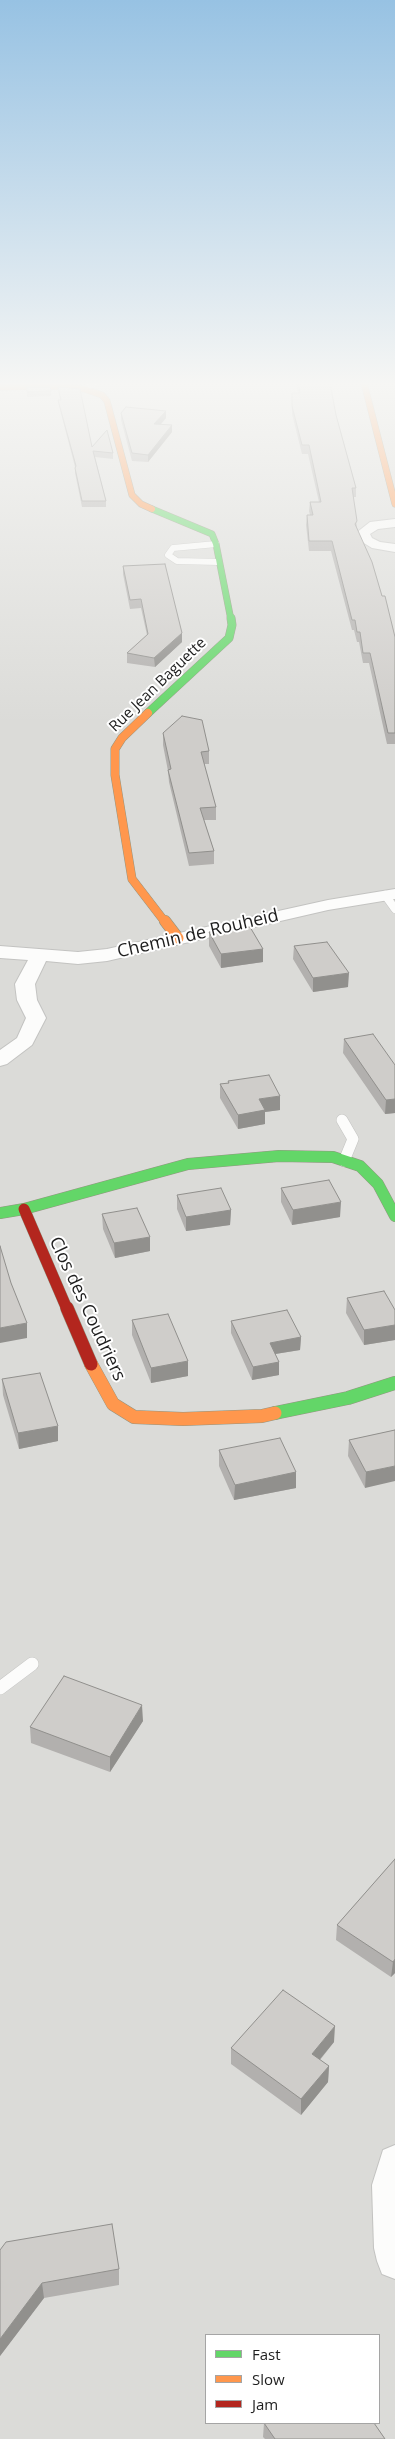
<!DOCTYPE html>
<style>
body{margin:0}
#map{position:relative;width:395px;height:2439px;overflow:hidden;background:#ecebe7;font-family:"Open Sans",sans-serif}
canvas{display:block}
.legend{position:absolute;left:205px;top:2334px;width:175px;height:90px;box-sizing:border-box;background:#fff;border:1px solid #a5a5a5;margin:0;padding:6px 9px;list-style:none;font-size:15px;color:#1e1e1e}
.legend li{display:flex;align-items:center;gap:10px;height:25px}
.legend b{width:25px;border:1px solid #a5a5a5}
</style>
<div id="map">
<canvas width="395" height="2439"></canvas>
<ul class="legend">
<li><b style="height:6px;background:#63d668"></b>Fast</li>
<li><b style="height:6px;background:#ff974d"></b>Slow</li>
<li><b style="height:6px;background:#b3261e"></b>Jam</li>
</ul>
</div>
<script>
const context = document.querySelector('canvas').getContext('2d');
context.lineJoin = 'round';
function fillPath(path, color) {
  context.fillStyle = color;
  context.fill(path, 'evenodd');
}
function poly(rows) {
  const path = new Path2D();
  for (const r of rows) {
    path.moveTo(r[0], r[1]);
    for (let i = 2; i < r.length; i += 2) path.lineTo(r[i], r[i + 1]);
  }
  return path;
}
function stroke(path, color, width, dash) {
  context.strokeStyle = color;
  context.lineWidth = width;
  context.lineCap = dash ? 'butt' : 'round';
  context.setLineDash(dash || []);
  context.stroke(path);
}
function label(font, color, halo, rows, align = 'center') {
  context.font = font + ' "Open Sans",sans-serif';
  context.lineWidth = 4;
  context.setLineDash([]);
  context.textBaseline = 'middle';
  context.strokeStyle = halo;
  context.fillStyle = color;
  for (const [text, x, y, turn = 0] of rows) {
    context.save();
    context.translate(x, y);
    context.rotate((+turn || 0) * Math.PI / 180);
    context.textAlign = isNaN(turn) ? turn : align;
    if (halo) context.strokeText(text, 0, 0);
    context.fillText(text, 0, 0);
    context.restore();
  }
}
fillPath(poly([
 [0,383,395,383,395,2439,0,2439],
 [206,2335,379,2335,379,2423,206,2423]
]), '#dbdbd8');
const laneFar3 = poly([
 [84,389,95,383],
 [216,544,173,548,168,555,177,561,219,562]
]);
const laneFar2 = poly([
 [385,895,395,909]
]);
const laneFar1 = poly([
 [342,1120,353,1139,344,1161]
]);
const lane = poly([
 [0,1688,32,1664]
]);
const street = poly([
 [395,519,395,527,378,529,370,534,372,538,380,542,395,544,395,552,372,548,359,540,356,533,370,522,395,519],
 [395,889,395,899,328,910,107,961,78,964,46,961,35,984,37,1000,46,1018,32,1045,7,1064,0,1066,0,1050,17,1038,26,1018,17,1000,15,984,28,960,0,958,0,946,78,952,107,949,328,900,395,889],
 [395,2145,395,2279,382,2274,377,2261,374,2248,372,2185,383,2150,395,2145]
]);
const fastFar3 = poly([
 [152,509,212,534,216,544,231,620]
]);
const fastFar2 = poly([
 [148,713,229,638,232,625,231,618]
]);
const fastFar1 = poly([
 [0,1213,24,1209,188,1164,279,1156,333,1157,360,1166,378,1184,395,1216]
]);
const fast = poly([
 [275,1413,348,1398,395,1383]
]);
const slowFar3 = poly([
 [364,383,395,504],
 [0,387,58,386,84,389,102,395,107,401,132,495,141,504,152,509]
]);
const slowFar2 = poly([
 [148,713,122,738,115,749,115,775,132,879,165,922]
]);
const slowFar1 = poly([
 [165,921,178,938]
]);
const slow = poly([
 [91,1364,113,1404,134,1417,183,1419,262,1416,275,1413]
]);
const jamFar1 = poly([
 [24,1209,67,1309]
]);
const jam = poly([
 [67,1308,91,1364]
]);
stroke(laneFar3, '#c3c3c1', 7);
stroke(laneFar2, '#c3c3c1', 9);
stroke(laneFar1, '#c3c3c1', 12);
stroke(lane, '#c3c3c1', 14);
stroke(street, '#c3c3c1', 2);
stroke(fastFar3, '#939581', 7);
stroke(fastFar2, '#939581', 9);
stroke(fastFar1, '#939581', 12);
stroke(fast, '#939581', 14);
stroke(slowFar3, '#939581', 7);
stroke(slowFar2, '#939581', 9);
stroke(slowFar1, '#939581', 12);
stroke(slow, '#939581', 14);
stroke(jamFar1, '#939581', 12);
stroke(jam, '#939581', 14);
stroke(laneFar3, '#fcfcfb', 6);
stroke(laneFar2, '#fcfcfb', 8);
stroke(laneFar1, '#fcfcfb', 11);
stroke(lane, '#fcfcfb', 13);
fillPath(street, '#fcfcfb');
stroke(fastFar3, '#63d668', 6);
stroke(fastFar2, '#63d668', 8);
stroke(fastFar1, '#63d668', 11);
stroke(fast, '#63d668', 13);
stroke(slowFar3, '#ff974d', 6);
stroke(slowFar2, '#ff974d', 8);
stroke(slowFar1, '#ff974d', 11);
stroke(slow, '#ff974d', 13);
stroke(jamFar1, '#b3261e', 11);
stroke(jam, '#b3261e', 13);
fillPath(poly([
 [296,383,330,383,336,415,356,488,356,497,353,497,357,528,382,596,395,637,395,745,395,744,387,744,369,663,363,663,359,642,357,642,354,630,352,630,331,551,309,551,306,525,307,515,310,515,309,511,310,502,319,502,308,454,302,454,292,414,292,393,298,393],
 [27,387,51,391,51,396,27,397],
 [58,387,92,447,113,453,113,459,95,457,106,501,106,507,82,507,75,473,75,467,59,406,58,400,60,400],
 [166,411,166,418,161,424,172,432,148,462,132,461,121,420,121,413],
 [123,566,182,633,182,642,155,667,127,663,127,653,147,635,141,608,130,609,123,574],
 [163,733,209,751,209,764,204,764,216,807,216,820,204,820,214,851,214,864,189,866,169,782,168,771,163,745],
 [209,932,263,949,263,962,221,968,209,946],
 [294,946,348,987,313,992,293,959],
 [344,1039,395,1065,395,1113,385,1114,343,1053],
 [228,1081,280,1110,265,1112,265,1124,238,1129,220,1098,220,1084,228,1083],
 [281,1188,340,1217,292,1225,281,1202],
 [177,1195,231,1210,230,1225,186,1231,177,1209],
 [102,1214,150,1251,115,1258,103,1229],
 [347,1298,395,1310,395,1340,364,1345,346,1313],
 [132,1320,188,1376,151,1383,132,1335],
 [231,1321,301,1337,300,1350,275,1354,279,1362,279,1375,252,1380,231,1333],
 [2,1379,58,1441,19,1449,3,1395],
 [395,1430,365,1488,348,1456,349,1440],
 [219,1450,296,1472,296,1488,234,1500,219,1466],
 [143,1721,110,1772,31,1743,30,1727],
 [395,1859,395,1973,391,1977,336,1940,337,1925],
 [334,2042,320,2060,329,2066,328,2082,301,2115,231,2064,231,2048],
 [0,2250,119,2269,119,2285,44,2298,0,2356],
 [264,2423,374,2423,385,2439,265,2439,263,2437]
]), '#b2b0ae');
fillPath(poly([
 [166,411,166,418,155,431,154,424],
 [172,425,172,432,148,462,148,455],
 [182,633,182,642,155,667,154,658],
 [263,949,263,962,221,968,221,954],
 [349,973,348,987,313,992,313,978],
 [280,1096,280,1110,265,1112,265,1124,238,1129,238,1115,259,1099],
 [395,1099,395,1113,385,1114,386,1100],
 [341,1202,340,1217,292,1225,293,1210],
 [231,1210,230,1225,186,1231,186,1217],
 [150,1237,150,1251,115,1258,114,1243],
 [27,1323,27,1338,0,1343,0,1328],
 [395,1325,395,1340,364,1345,364,1330],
 [301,1337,300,1350,269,1355,270,1343],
 [188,1361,188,1376,151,1383,151,1368],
 [279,1362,279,1375,252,1380,253,1367],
 [58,1426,58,1441,19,1449,18,1433],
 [395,1466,395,1481,365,1488,366,1472],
 [296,1472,296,1488,234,1500,235,1485],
 [142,1705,143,1721,110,1772,110,1757],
 [395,1959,395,1973,391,1977,393,1962],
 [335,2026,334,2042,311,2070,312,2054],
 [329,2066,328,2082,301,2115,301,2099],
 [42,2283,44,2298,0,2356,0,2339]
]), '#91908d');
const building = poly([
 [298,383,330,383,336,415,356,488,352,488,357,521,355,524,372,562,382,596,385,596,395,637,395,733,388,733,370,653,363,653,360,632,357,632,355,620,352,620,332,541,309,541,307,515,313,515,310,502,321,502,309,445,302,445,292,406,292,393,300,393,298,383],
 [27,387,50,387,51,391,27,392,27,387],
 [58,387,80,389,92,447,107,430,113,453,93,451,106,501,82,501,75,468,76,466,58,400,61,400,58,387],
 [126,407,166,411,154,424,172,425,148,455,132,453,121,413,126,407],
 [165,564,182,633,154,658,127,653,148,634,141,599,130,600,123,566,165,564],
 [182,716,202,720,209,751,201,752,216,807,200,808,214,851,189,853,168,770,171,769,163,733,182,716],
 [250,927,263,949,221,954,209,932,250,927],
 [327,942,349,973,313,978,294,946,327,942],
 [373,1034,395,1065,395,1099,386,1100,344,1039,373,1034],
 [269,1075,280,1096,259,1099,265,1110,238,1115,220,1084,229,1083,228,1081,269,1075],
 [329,1180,341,1202,293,1210,281,1188,329,1180],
 [221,1188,231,1210,186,1217,177,1195,221,1188],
 [137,1208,150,1237,114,1243,102,1214,137,1208],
 [0,1246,11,1283,27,1323,0,1328,0,1246],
 [384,1291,395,1310,395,1325,364,1330,347,1298,384,1291],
 [287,1310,301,1337,270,1343,279,1362,253,1367,231,1321,287,1310],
 [168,1314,188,1361,151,1368,132,1320,168,1314],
 [40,1373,58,1426,18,1433,2,1379,40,1373],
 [395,1430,395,1466,366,1472,349,1440,395,1430],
 [280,1438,296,1472,235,1485,219,1450,280,1438],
 [64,1676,142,1705,110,1757,30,1727,64,1676],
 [395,1859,395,1959,393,1962,337,1925,395,1859],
 [283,1990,335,2026,312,2054,329,2066,301,2099,231,2048,283,1990],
 [112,2224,119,2269,42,2283,0,2339,0,2250,6,2242,112,2224],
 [264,2423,374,2423,385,2439,275,2439,264,2423]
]);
fillPath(building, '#cfcdca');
stroke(building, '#91908d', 1);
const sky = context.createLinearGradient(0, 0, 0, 724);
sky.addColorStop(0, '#97c2e3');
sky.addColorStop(0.53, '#f6f6f4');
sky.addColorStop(1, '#f6f6f400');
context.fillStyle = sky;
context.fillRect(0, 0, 395, 724);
label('15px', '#1e1e1e', '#fff', [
 ["Rue Jean Baguette",158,685,-44]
]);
label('18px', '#1e1e1e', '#fff', [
 ["Chemin de Rouheid",198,934,-13],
 ["Clos des Coudriers",87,1309,65]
]);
</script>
